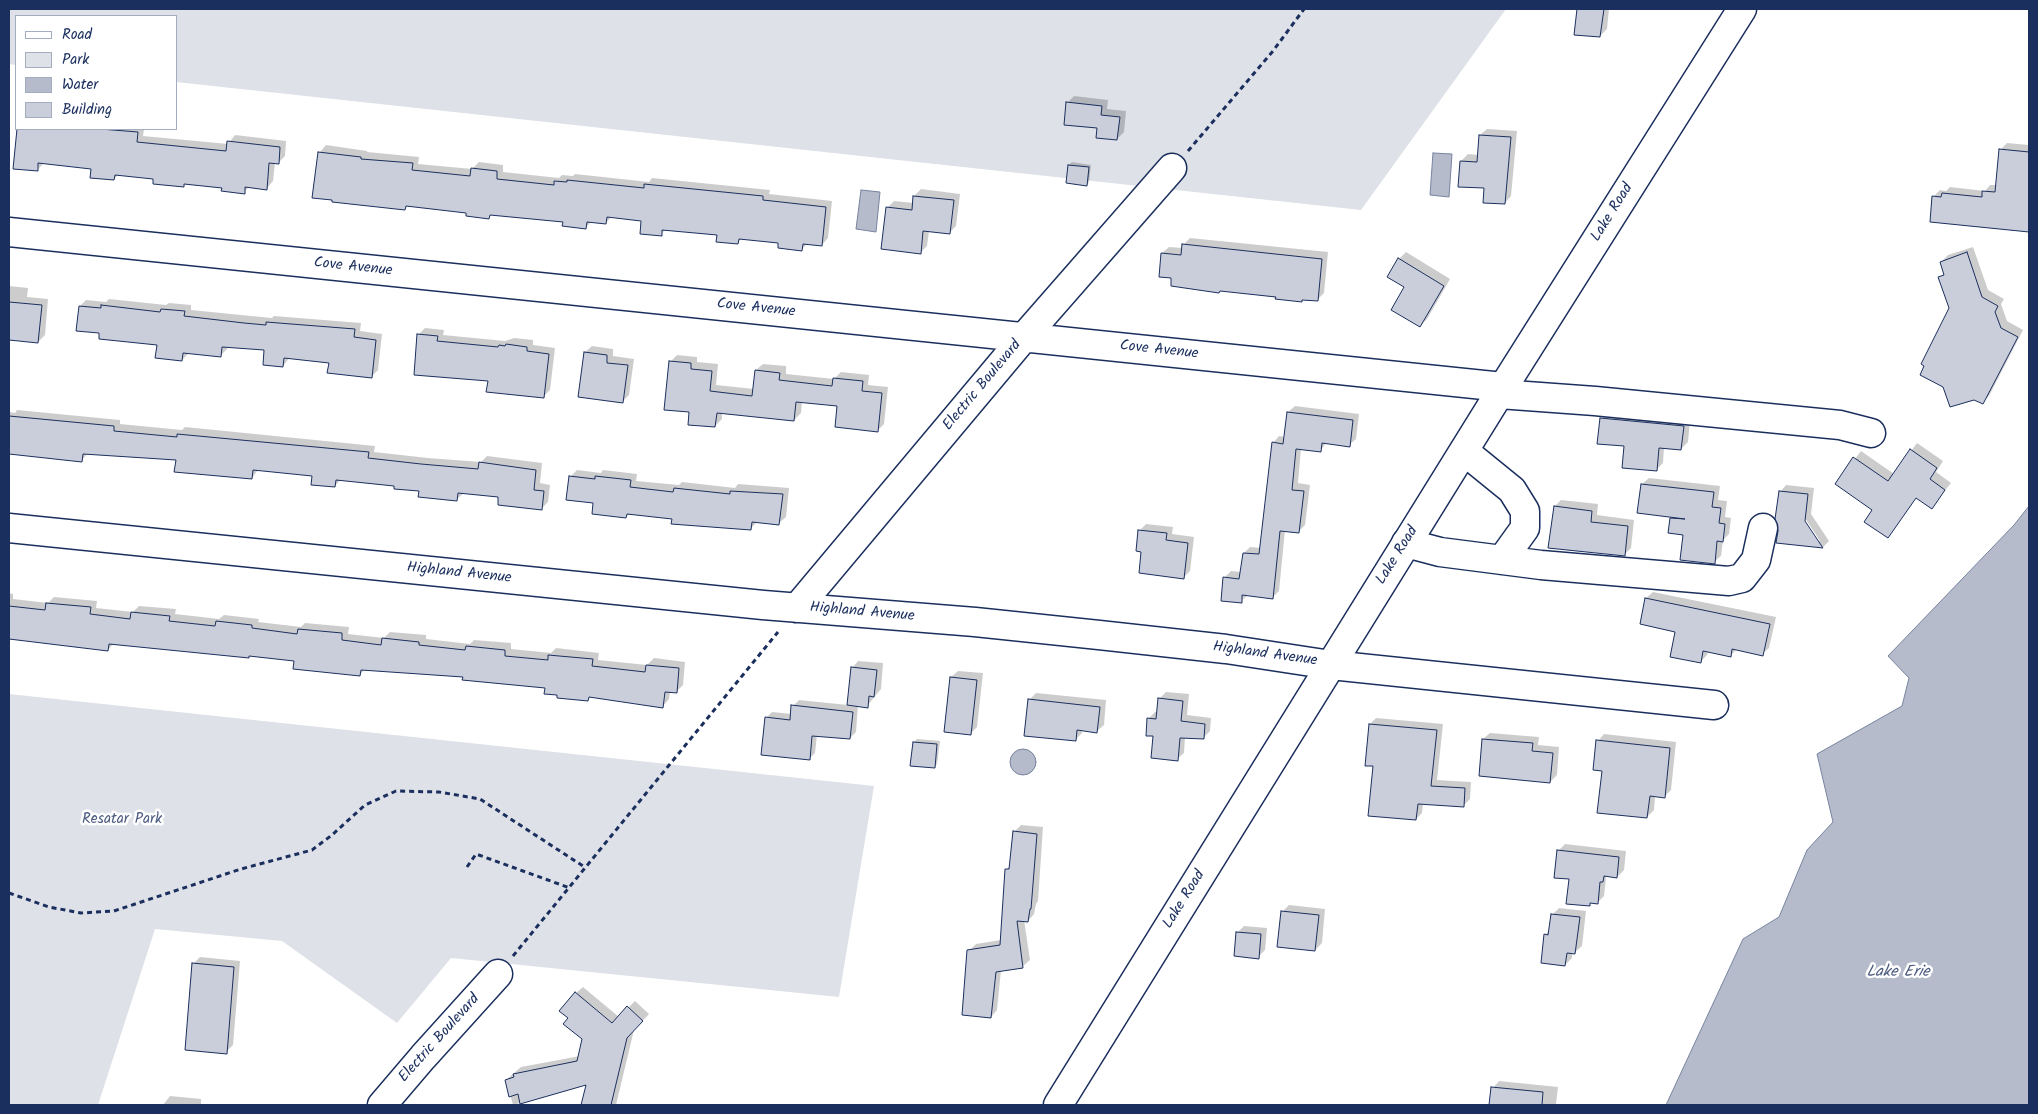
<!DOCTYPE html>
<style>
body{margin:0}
#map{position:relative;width:2038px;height:1114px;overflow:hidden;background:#fff;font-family:Kalam,sans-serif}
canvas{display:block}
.frame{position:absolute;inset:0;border:10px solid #1b2f5e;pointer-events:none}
.legend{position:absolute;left:15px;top:15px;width:162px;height:115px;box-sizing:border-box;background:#fff;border:1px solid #a4acbf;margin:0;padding:6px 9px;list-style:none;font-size:15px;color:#1b2f5e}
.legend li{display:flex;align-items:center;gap:10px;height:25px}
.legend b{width:25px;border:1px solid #a4acbf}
</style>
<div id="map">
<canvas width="2038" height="1114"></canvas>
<div class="frame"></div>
<ul class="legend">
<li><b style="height:6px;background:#fff"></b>Road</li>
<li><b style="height:14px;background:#dee1e7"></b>Park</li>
<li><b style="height:14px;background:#b5bbca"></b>Water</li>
<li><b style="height:14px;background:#caceda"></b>Building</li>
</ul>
</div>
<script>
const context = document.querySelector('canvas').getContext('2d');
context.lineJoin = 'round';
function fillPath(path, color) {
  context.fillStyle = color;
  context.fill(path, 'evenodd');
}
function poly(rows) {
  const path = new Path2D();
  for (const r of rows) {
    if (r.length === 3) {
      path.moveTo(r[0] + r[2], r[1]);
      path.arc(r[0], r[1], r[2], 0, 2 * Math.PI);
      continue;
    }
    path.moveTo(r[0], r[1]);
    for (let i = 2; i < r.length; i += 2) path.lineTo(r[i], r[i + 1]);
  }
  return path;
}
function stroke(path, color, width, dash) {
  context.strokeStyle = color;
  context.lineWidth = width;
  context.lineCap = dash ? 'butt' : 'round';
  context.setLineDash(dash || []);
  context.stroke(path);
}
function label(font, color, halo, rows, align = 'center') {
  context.font = font + ' Kalam,sans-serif';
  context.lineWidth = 5;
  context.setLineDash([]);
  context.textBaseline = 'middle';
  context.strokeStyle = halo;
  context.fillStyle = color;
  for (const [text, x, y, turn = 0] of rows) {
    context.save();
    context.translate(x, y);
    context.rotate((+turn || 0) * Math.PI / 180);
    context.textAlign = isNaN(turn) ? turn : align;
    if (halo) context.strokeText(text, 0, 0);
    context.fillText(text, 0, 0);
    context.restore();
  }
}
fillPath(poly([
 [9,9,1506,9,1361,210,176,82,176,16,16,16,16,65,9,64],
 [9,694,874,786,839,997,451,958,397,1023,282,941,155,929,98,1105,9,1105]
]), '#dee1e7');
const water = poly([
 [1433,153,1452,154,1449,197,1430,195,1433,153],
 [861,190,880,192,876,232,856,229,861,190],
 [2029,506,2029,1105,1666,1105,1743,939,1779,917,1807,850,1833,822,1817,754,1902,706,1909,678,1888,656,2014,525,2029,506],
 [1023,762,13]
]);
fillPath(water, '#b5bbca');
stroke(water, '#77839f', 1);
fillPath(poly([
 [1578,9,1609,9,1607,29,1600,36,1575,33],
 [1074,96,1108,100,1107,109,1126,111,1124,132,1117,139,1098,127,1067,103],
 [18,129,144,129,143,136,228,144,235,135,286,141,285,156,278,163,275,162,273,181,267,188,250,186,244,192,223,187,186,183,183,186,154,178,119,174,114,179,92,168,44,163,37,170,14,168],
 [1487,129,1517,131,1511,196,1505,203,1485,187,1461,161,1468,154,1479,155,1480,135],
 [2007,143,2029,145,2029,231,1931,221,1933,197,1940,190,1946,191,1950,187,1985,191,1990,185,1997,185,2000,150],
 [326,145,367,151,367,152,419,157,418,164,472,169,479,162,503,165,503,172,559,178,562,175,573,176,575,174,649,182,652,178,770,190,769,194,832,201,828,238,822,245,808,243,802,249,779,242,742,238,737,243,718,234,666,229,661,234,642,220,612,216,606,223,592,221,585,228,564,221,492,214,489,217,467,212,408,205,405,209,320,152],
 [1072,162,1091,165,1089,182,1086,185,1069,165],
 [921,189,960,194,956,226,949,233,929,231,927,246,920,253,887,208,894,201,914,203,914,196],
 [1190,238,1328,252,1324,293,1317,300,1303,299,1301,301,1221,290,1219,292,1173,277,1162,253,1169,247,1183,248,1183,245],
 [1973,247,1988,290,2004,299,2001,304,2007,321,2023,330,1989,396,1982,403,1940,278,1944,273,1941,262,1948,255],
 [1406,252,1450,279,1427,319,1420,326,1405,286,1399,259],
 [9,286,28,288,27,297,48,299,45,335,38,342,9,339],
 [109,299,166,305,169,303,191,305,191,310,251,316,272,318,274,316,361,323,360,331,382,334,378,370,371,377,330,362,290,357,283,366,266,349,227,346,227,349,220,356,189,353,182,360,158,344,101,332,80,306,86,300,106,302],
 [425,328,444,330,443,335,505,341,514,338,533,340,533,345,555,348,550,390,543,397,489,380,418,335],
 [592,346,613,349,613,356,634,359,629,395,623,401,585,352],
 [677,355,697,357,697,362,718,364,716,385,754,389,756,370,763,364,786,366,786,374,834,379,841,372,869,375,868,385,888,387,884,424,878,430,838,405,802,401,801,413,794,420,722,412,722,419,715,426,690,411,670,362],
 [1295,406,1359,414,1356,439,1349,445,1327,442,1320,451,1301,448,1298,483,1310,485,1305,525,1298,532,1285,530,1279,591,1272,598,1248,595,1241,601,1224,578,1231,571,1241,572,1244,553,1250,547,1261,548,1273,443,1279,436,1285,437,1288,412],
 [17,410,120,420,120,424,182,430,185,427,375,446,374,452,428,458,481,462,487,456,542,463,540,483,550,485,548,502,542,508,500,496,464,493,457,499,396,485,341,479,335,486,313,475,258,470,252,478,177,459,88,453,82,460,9,453,9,412,15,413],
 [1608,412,1690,420,1688,442,1681,449,1664,447,1663,463,1656,470,1625,445,1601,419],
 [1917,443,1943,461,1936,472,1951,483,1932,507,1917,497,1888,537,1874,510,1836,484,1861,451,1894,474],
 [577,470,601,473,603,470,637,474,636,481,679,485,682,482,735,488,738,484,789,488,786,517,779,523,757,522,750,529,630,513,626,517,594,502,570,477],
 [1649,478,1720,486,1718,500,1727,501,1725,517,1731,518,1729,534,1723,540,1721,556,1714,562,1684,534,1672,519,1674,516,1642,484],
 [1786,485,1814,488,1811,514,1829,541,1823,547,1777,542,1780,531,1780,492],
 [1803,515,1820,541,1817,541,1801,516],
 [1561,500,1598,504,1597,515,1634,520,1631,548,1624,555,1555,506],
 [1146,524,1173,527,1172,534,1194,537,1190,571,1184,577,1143,551,1139,531],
 [1653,592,1776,617,1769,648,1762,654,1737,649,1730,656,1708,651,1707,655,1700,662,1677,631,1646,598],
 [9,593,13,594,13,599,48,603,54,597,97,601,96,608,133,612,139,606,176,609,175,614,219,619,224,615,259,619,258,622,301,627,305,623,349,627,348,634,384,638,390,632,426,635,426,639,470,644,474,640,511,643,511,649,551,653,556,648,599,653,598,660,647,665,654,658,685,662,683,685,676,692,670,691,669,699,663,706,591,696,588,700,558,694,546,687,464,675,366,669,360,674,295,660,250,655,248,657,114,643,108,650,9,638],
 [858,661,883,663,881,689,867,706,858,705,856,732,850,738,817,735,815,753,809,759,766,718,772,712,792,714,793,706,799,700,848,705,852,668],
 [958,671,983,673,977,727,970,734,951,677],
 [1166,692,1189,694,1187,715,1211,718,1210,731,1203,738,1185,737,1184,753,1177,759,1154,735,1149,718,1155,712,1158,712,1159,699],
 [1036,693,1106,700,1104,725,1097,731,1082,730,1082,733,1075,740,1029,700],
 [1376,718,1443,724,1437,780,1471,782,1470,799,1464,805,1423,803,1422,813,1416,819,1374,765,1370,724],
 [1490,733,1539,737,1538,745,1559,747,1557,775,1550,782,1483,739],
 [1604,734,1676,742,1671,790,1664,797,1655,796,1654,810,1647,817,1603,770,1598,741],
 [917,739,940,741,937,764,934,767,914,742],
 [1021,825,1043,827,1038,901,1036,904,1034,914,1028,921,1024,920,1030,960,1023,966,1001,970,997,1010,991,1017,969,951,976,944,1001,940,1006,870,1011,865,1014,832],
 [1565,844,1626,851,1624,870,1617,877,1608,876,1606,877,1604,896,1597,903,1592,902,1589,905,1570,878,1558,851],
 [1289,905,1325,909,1322,943,1315,950,1282,912],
 [1559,908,1586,911,1582,946,1575,952,1572,952,1572,958,1565,965,1545,935,1550,930,1552,915],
 [1244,926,1267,928,1265,950,1258,957,1237,933],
 [200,957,240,961,233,1045,226,1052,193,964],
 [583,987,619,1017,635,1001,649,1014,634,1030,616,1105,582,1105,587,1083,513,1105,506,1080,521,1067,580,1056,583,1039,569,1018,576,993],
 [1499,1081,1558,1087,1556,1104,1560,1105,1491,1105,1493,1088],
 [170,1096,201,1099,201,1105,163,1105]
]), '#0003');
const building = poly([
 [1577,9,1604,9,1600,37,1574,35,1577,9],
 [1066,102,1102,106,1101,115,1120,117,1117,140,1096,138,1097,128,1064,125,1066,102],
 [17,129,100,129,138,132,137,142,226,151,227,141,280,147,279,164,269,163,267,190,245,187,245,194,221,191,222,188,184,184,184,187,153,184,153,179,115,175,114,180,90,178,91,169,38,163,38,171,13,169,17,129],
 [1479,135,1511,137,1505,204,1483,203,1484,188,1458,187,1460,161,1477,162,1479,135],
 [1999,149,2029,152,2029,232,1930,222,1932,196,1941,197,1942,193,1982,197,1982,191,1995,192,1999,149],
 [318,152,361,157,361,159,413,163,412,170,470,176,471,168,497,171,497,179,554,185,554,181,567,182,567,180,644,188,644,184,763,196,763,200,826,207,822,246,803,244,802,251,778,248,778,243,739,239,738,244,716,242,717,235,662,230,662,236,640,234,641,221,607,217,606,224,587,222,586,229,562,226,563,222,490,215,489,219,466,216,466,213,406,206,405,210,332,202,332,200,312,198,318,152],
 [1068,165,1089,167,1087,186,1066,183,1068,165],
 [913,196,954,200,950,234,923,231,921,254,881,249,886,207,912,210,913,196],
 [1182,244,1322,259,1318,301,1302,300,1302,302,1275,299,1276,297,1220,291,1219,293,1171,286,1171,278,1159,277,1161,253,1181,255,1182,244],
 [1967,252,1982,297,1998,306,1995,312,2001,328,2018,337,1983,404,1974,400,1950,407,1943,387,1920,375,1924,366,1921,364,1949,308,1938,277,1944,275,1940,262,1967,252],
 [1398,258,1444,286,1420,327,1391,310,1404,287,1387,277,1398,258],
 [9,302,42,305,38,343,9,340,9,302],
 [101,305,160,312,161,309,185,311,184,316,244,323,266,325,266,322,355,329,354,337,376,340,372,378,327,373,329,363,284,358,283,367,263,365,264,350,222,347,221,357,183,353,182,361,155,358,157,345,99,339,99,333,76,331,79,306,101,308,101,305],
 [417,334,438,336,437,341,498,347,499,345,505,346,506,344,527,347,527,351,549,354,544,398,486,392,488,381,414,375,417,334],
 [584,352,607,355,607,363,628,365,623,403,578,397,584,352],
 [669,361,691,363,691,369,712,371,710,391,752,396,755,370,780,373,779,380,832,386,833,378,863,381,862,391,882,393,878,432,835,427,837,406,796,402,794,421,717,413,715,427,688,425,689,412,664,410,669,361],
 [1287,412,1353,420,1350,447,1322,443,1321,452,1296,449,1292,490,1304,491,1299,533,1280,531,1273,599,1242,595,1242,603,1221,601,1223,577,1239,579,1243,553,1259,554,1272,442,1283,444,1287,412],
 [9,416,114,426,114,431,177,437,177,434,369,452,368,458,421,464,478,469,479,462,536,470,534,490,544,491,542,510,498,505,498,497,458,493,457,501,418,497,419,491,394,489,394,486,336,480,335,487,311,485,312,476,253,470,252,479,174,472,176,460,83,454,82,462,9,454,9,416],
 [1600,418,1684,426,1681,450,1659,448,1657,471,1622,468,1624,446,1597,444,1600,418],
 [1910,449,1937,468,1930,479,1945,490,1932,509,1916,498,1888,538,1864,522,1872,510,1835,484,1853,457,1888,481,1910,449],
 [569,476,595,479,595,476,631,480,630,487,673,492,674,488,730,494,730,491,783,494,779,525,752,522,751,530,671,524,672,519,627,514,626,518,592,514,593,503,566,500,569,476],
 [1641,484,1714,492,1712,507,1721,508,1719,523,1725,524,1723,542,1717,541,1715,564,1680,560,1683,535,1668,533,1670,518,1685,519,1637,513,1641,484],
 [1779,491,1808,494,1805,521,1823,548,1776,543,1778,531,1775,519,1779,491],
 [1554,506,1592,511,1591,522,1628,526,1625,556,1548,548,1554,506],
 [1138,530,1167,533,1166,540,1188,543,1184,579,1139,573,1141,552,1136,551,1138,530],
 [1645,598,1770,624,1763,656,1732,649,1731,657,1703,651,1701,663,1670,657,1675,632,1640,624,1645,598],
 [46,603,91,607,90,614,130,619,131,612,170,616,169,621,215,626,216,621,252,625,252,628,297,634,298,629,342,633,342,640,381,645,382,638,419,642,419,645,465,650,466,646,505,650,505,656,548,660,548,655,593,659,592,666,645,672,646,665,679,668,677,693,665,692,663,708,589,697,588,701,557,698,557,695,544,694,545,688,462,680,463,677,361,670,360,676,293,669,294,661,249,656,249,658,109,644,108,651,9,639,9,606,45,610,46,603],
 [851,667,877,670,874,697,869,696,868,708,847,705,851,667],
 [950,677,977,680,971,735,944,732,950,677],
 [1158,698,1183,701,1181,721,1205,724,1204,739,1180,738,1178,761,1151,758,1153,736,1146,736,1147,718,1156,719,1158,698],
 [1028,699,1100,707,1097,733,1077,730,1076,741,1024,736,1028,699],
 [791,705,853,712,850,739,812,736,810,760,761,755,765,717,790,720,791,705],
 [1369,724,1437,730,1431,786,1465,788,1464,807,1418,804,1416,820,1368,816,1373,766,1365,766,1369,724],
 [1482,739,1533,743,1532,751,1553,753,1550,783,1479,776,1482,739],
 [1596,740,1670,748,1665,798,1650,796,1647,818,1597,813,1602,771,1593,770,1596,740],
 [913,742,937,744,935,768,910,766,913,742],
 [1013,831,1037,834,1031,909,1030,909,1028,922,1017,921,1023,968,996,972,991,1018,962,1015,967,950,1000,945,1005,869,1009,869,1013,831],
 [1557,850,1619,857,1617,878,1604,876,1603,882,1600,882,1598,904,1590,903,1590,906,1566,904,1569,879,1554,878,1557,850],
 [1281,911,1319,915,1315,951,1277,947,1281,911],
 [1551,914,1580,917,1575,954,1567,953,1565,966,1541,963,1544,934,1548,935,1551,914],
 [1236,932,1261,934,1259,959,1234,956,1236,932],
 [192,963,234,967,227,1054,185,1050,192,963],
 [575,992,612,1023,627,1006,643,1021,627,1038,611,1105,581,1105,586,1085,520,1104,518,1094,509,1097,505,1080,514,1077,513,1074,577,1061,582,1039,563,1024,568,1018,559,1011,575,992],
 [1491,1087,1543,1092,1542,1105,1489,1105,1491,1087]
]);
fillPath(building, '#caceda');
stroke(building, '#1b2f5e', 1);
const minor = poly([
 [9,232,1503,387],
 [1499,394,1595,401,1840,425,1871,433],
 [1464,451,1512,490,1525,511,1525,528,1502,560],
 [9,528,763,605,975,622,1099,635,1226,649,1331,665,1714,705],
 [1406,543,1440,552,1541,565,1729,581,1742,578,1756,560,1763,528],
 [797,608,1025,336,1172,168],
 [382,1105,423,1057,498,974]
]);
const major = poly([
 [1058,1105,1499,394,1742,9]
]);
stroke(minor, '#1b2f5e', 31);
stroke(major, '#1b2f5e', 31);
stroke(poly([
 [1188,151,1273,51,1304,9],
 [467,867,476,854,570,888],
 [9,893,49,907,81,913,114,911,241,869,312,850,332,835,365,805,396,791,439,792,480,799,586,868],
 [513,956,778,632]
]), '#1b2f5e', 3, [5, 4]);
stroke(minor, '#fff', 28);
stroke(major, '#fff', 28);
label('15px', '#1b2f5e', '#fff', [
 ["Lake Road",1613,213,-58],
 ["Cove Avenue",353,268,6],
 ["Cove Avenue",756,309,6],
 ["Cove Avenue",1159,351,6],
 ["Electric Boulevard",983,386,-50],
 ["Lake Road",1398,556,-58],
 ["Highland Avenue",459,574,6],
 ["Highland Avenue",862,613,5],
 ["Highland Avenue",1265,655,8],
 ["Lake Road",1185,900,-58],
 ["Electric Boulevard",440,1039,-48]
]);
label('15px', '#4c5c80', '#fff', [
 ["Resatar Park",122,820]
]);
label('italic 16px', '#49597e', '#fff', [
 ["Lake Erie",1898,973]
]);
</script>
